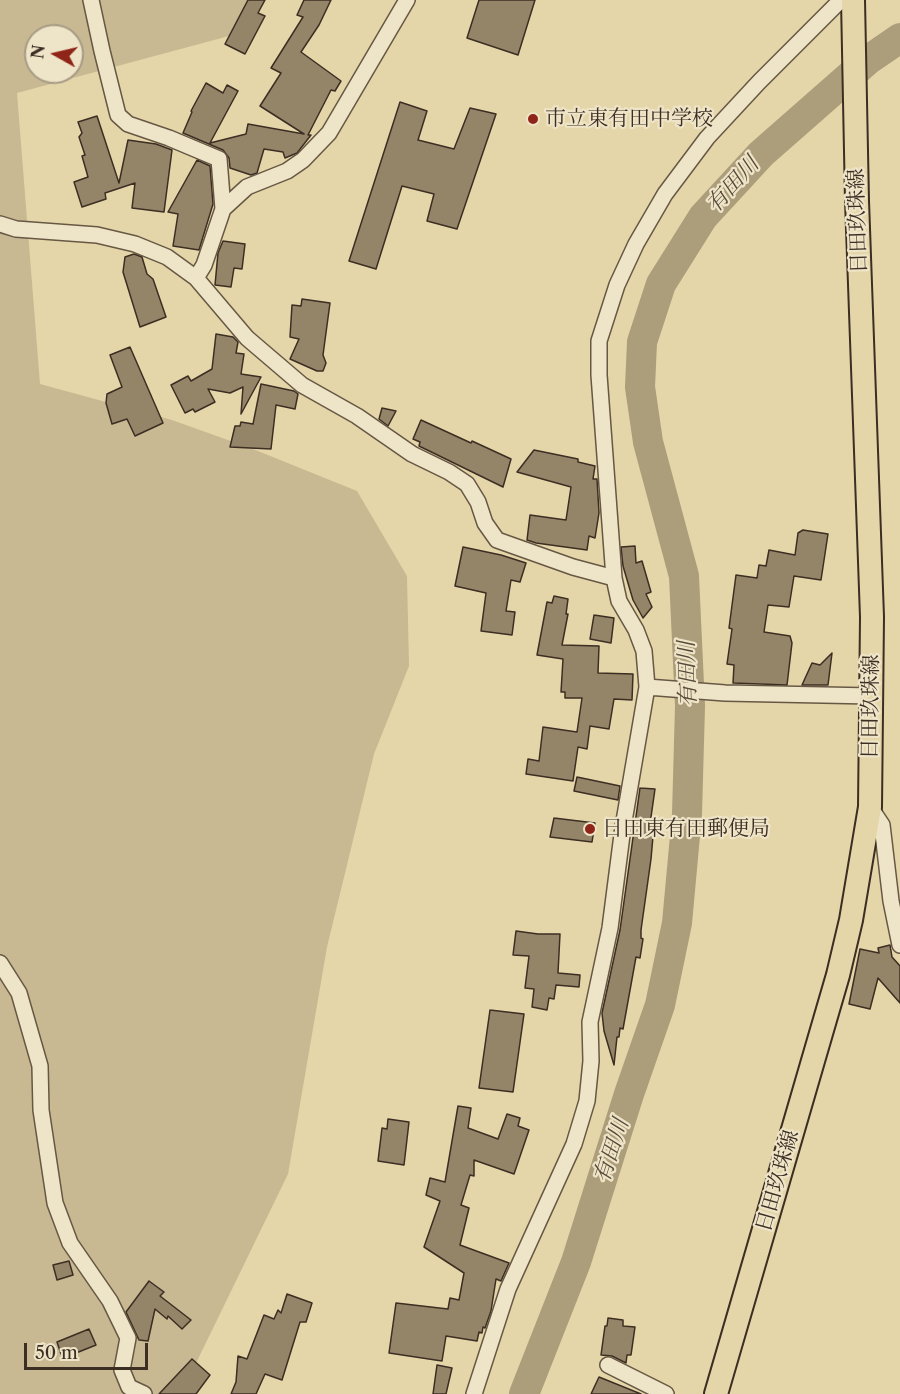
<!DOCTYPE html>
<meta charset="utf-8">
<style>
body{margin:0}
#map{position:relative;width:900px;height:1394px;overflow:hidden;background:#e5d6a9;font-family:"Libre Caslon Text",serif}
canvas{display:block}
.north{position:absolute;left:24px;top:24px;width:60px;height:60px;box-sizing:border-box;background:#eee4c7;border:2px solid #a79b85;border-radius:50%;rotate:278deg;font-size:16px;font-weight:700;line-height:24px;text-align:center;color:#3c2e23}
.north::after{content:'';display:block;margin:auto;width:21px;height:27px;background:#8f2418;clip-path:polygon(50% 0,100% 100%,50% 72%,0 100%)}
.scale{position:absolute;left:24px;top:1343px;width:124px;height:27px;box-sizing:border-box;border:3px solid #3c2e23;border-top:0;padding-left:8px;font-size:18px;line-height:21px;white-space:nowrap;color:#3c2e23;-webkit-text-stroke:4px #eee4c7;paint-order:stroke}
</style>
<div id="map">
<canvas width="900" height="1394"></canvas>
<div class="north">N</div>
<div class="scale">50 m</div>
</div>
<script>
const context = document.querySelector('canvas').getContext('2d');
context.lineJoin = 'round';
function fillPath(path, color) {
  context.fillStyle = color;
  context.fill(path, 'evenodd');
}
function poly(rows) {
  const path = new Path2D();
  for (const r of rows) {
    path.moveTo(r[0], r[1]);
    for (let i = 2; i < r.length; i += 2) path.lineTo(r[i], r[i + 1]);
  }
  return path;
}
function stroke(path, color, width, dash) {
  context.strokeStyle = color;
  context.lineWidth = width;
  context.lineCap = dash ? 'butt' : 'round';
  context.setLineDash(dash || []);
  context.stroke(path);
}
function label(font, color, halo, rows, align = 'center') {
  context.font = font + ' "Libre Caslon Text","Noto Serif JP",serif';
  context.lineWidth = 4.5;
  context.setLineDash([]);
  context.textBaseline = 'middle';
  context.strokeStyle = halo;
  context.fillStyle = color;
  for (const [text, x, y, turn = 0] of rows) {
    context.save();
    context.translate(x, y);
    context.rotate((+turn || 0) * Math.PI / 180);
    context.textAlign = isNaN(turn) ? turn : align;
    if (halo) context.strokeText(text, 0, 0);
    context.fillText(text, 0, 0);
    context.restore();
  }
}
fillPath(poly([
 [0,0,255,0,229,36,17,93,40,384,172,420,253,449,357,491,407,576,409,666,374,754,327,947,288,1174,181,1394,0,1394],
 [36,36,72,36,72,72,36,72]
]), '#c8b992');
stroke(poly([
 [524,1394,576,1262,629,1094,660,1005,677,923,687,814,690,706,684,576,648,442,640,387,642,342,661,284,703,217,761,154,868,60,900,38]
]), '#ac9d7b', 30);
const building = poly([
 [248,0,265,0,258,13,265,16,245,54,225,44,248,0],
 [304,0,331,0,319,25,301,52,341,81,335,91,331,90,308,135,311,135,297,153,285,158,283,152,264,149,257,173,251,175,230,168,229,158,223,150,183,133,192,112,191,111,206,83,223,93,227,85,238,91,210,143,246,134,248,124,304,134,260,106,281,73,271,68,303,17,297,15,304,0],
 [479,0,535,0,518,55,467,38,479,0],
 [400,102,427,111,418,140,454,149,470,108,496,114,457,229,427,221,434,194,402,186,376,269,349,261,400,102],
 [97,116,119,183,128,140,156,144,172,150,164,212,132,208,135,183,105,193,106,199,82,207,74,182,88,177,82,156,85,155,79,137,82,133,78,122,97,116],
 [197,160,210,166,213,204,199,250,173,246,178,214,168,212,197,160],
 [223,241,245,244,242,269,234,268,231,287,215,285,218,253,223,241],
 [134,254,142,257,147,274,153,279,166,317,140,327,123,272,125,257,134,254],
 [302,299,330,303,323,355,326,363,323,371,317,371,290,359,299,339,290,337,292,305,301,306,302,299],
 [216,334,233,337,238,342,236,353,244,354,241,374,261,377,241,414,243,387,230,393,208,389,215,402,195,412,193,409,185,413,171,385,188,376,191,381,212,369,216,334],
 [130,347,163,423,135,436,127,419,112,424,106,403,107,394,122,387,110,355,130,347],
 [261,384,294,391,298,394,295,409,276,405,271,449,230,447,235,426,240,426,241,422,253,424,261,384],
 [382,408,396,411,388,426,379,419,382,408],
 [421,420,471,443,472,441,511,459,503,487,419,446,420,442,413,439,421,420],
 [534,450,578,459,578,462,595,466,593,479,597,479,599,513,595,538,589,536,587,550,536,543,527,540,530,515,566,520,571,487,517,472,534,450],
 [803,530,828,534,821,580,794,576,789,607,768,605,764,632,790,636,792,643,787,685,733,683,734,665,727,664,732,629,729,628,736,575,757,578,759,565,766,566,769,550,795,555,798,533,803,530],
 [635,546,636,563,642,561,651,592,646,594,652,607,643,618,633,600,623,566,621,547,635,546],
 [463,547,501,555,526,563,520,582,511,580,506,611,515,612,512,635,481,631,486,593,455,586,463,547],
 [554,596,568,599,566,614,568,614,562,645,599,646,598,673,633,674,632,700,614,699,609,729,590,726,587,749,578,747,573,781,526,774,528,759,539,761,543,727,577,732,582,698,565,698,565,692,561,692,563,659,537,655,547,602,552,603,554,596],
 [594,615,614,618,611,643,590,639,594,615],
 [832,653,828,685,802,685,812,663,820,665,832,653],
 [577,777,620,786,618,800,574,791,577,777],
 [640,788,655,789,650,824,654,825,651,859,641,930,641,938,643,939,640,958,636,957,623,1029,620,1028,619,1037,617,1037,614,1065,604,1031,602,1013,620,930,640,788],
 [554,818,595,823,592,842,550,837,554,818],
 [516,931,538,934,560,934,558,973,580,975,579,987,556,985,554,999,549,998,547,1010,532,1007,534,989,525,988,529,956,513,955,516,931],
 [890,945,892,957,900,966,900,1003,878,978,870,1009,849,1004,860,949,879,953,878,948,890,945],
 [490,1010,524,1014,513,1092,479,1088,490,1010],
 [458,1106,471,1108,468,1128,498,1139,507,1114,520,1118,518,1126,529,1130,514,1174,474,1160,474,1176,470,1175,461,1205,469,1208,460,1245,509,1263,501,1281,496,1279,491,1311,485,1328,483,1327,482,1333,479,1332,477,1341,446,1336,442,1361,389,1353,396,1303,448,1309,450,1298,459,1300,464,1273,424,1247,440,1201,426,1195,430,1178,445,1182,458,1106],
 [388,1119,409,1122,404,1165,378,1161,382,1128,387,1129,388,1119],
 [69,1261,73,1275,57,1280,53,1265,69,1261],
 [149,1281,164,1292,160,1296,191,1320,182,1329,168,1316,167,1319,155,1309,148,1341,139,1340,126,1312,149,1281],
 [287,1294,312,1303,306,1322,300,1322,282,1380,265,1374,256,1394,231,1394,236,1382,238,1356,247,1359,264,1315,274,1319,278,1310,281,1313,287,1294],
 [608,1318,623,1320,623,1326,635,1327,631,1355,627,1355,626,1363,612,1356,601,1355,605,1326,607,1326,608,1318],
 [89,1329,96,1345,76,1353,74,1349,61,1354,57,1342,89,1329],
 [192,1359,210,1375,196,1394,159,1394,192,1359],
 [437,1365,452,1368,446,1394,433,1394,437,1365],
 [599,1377,641,1394,591,1394,599,1377]
]);
fillPath(building, '#948569');
stroke(building, '#3c2e23', 1.5);
const minor = poly([
 [91,0,102,51,118,115,128,124,169,138,219,159,223,209,204,265,196,278],
 [223,209,247,187,287,171,303,160,329,133,407,0],
 [0,224,16,229,97,235,135,244,167,257,196,278,247,338,302,385,357,416,412,454,449,472,467,484,478,502,485,523,497,540,573,567,614,578],
 [647,687,725,693,872,696],
 [870,807,882,825,891,901,900,945],
 [0,963,19,993,40,1066,41,1110,55,1203,70,1243,110,1301,128,1338,122,1370,129,1387,144,1394],
 [608,1365,666,1394],
 [474,1394,508,1289,574,1144,587,1101,591,1061,590,1022,610,928,623,827,647,687,644,651,636,630,619,601,614,578,599,375,599,341,617,285,636,244,665,194,707,138,759,82,841,0]
]);
const primary = poly([
 [716,1394,838,975,851,920,870,807,872,617,857,201,853,0]
]);
stroke(minor, '#665844', 18);
stroke(primary, '#3c2e23', 26);
stroke(minor, '#eee4c7', 15);
stroke(primary, '#e5d6a9', 22);
for (const [x, y, r, color] of [
 [533,119,6,"#8f2418"],
 [590,829,6,"#8f2418"]
]) {
  const dot = new Path2D();
  dot.arc(x, y, r, 0, 2 * Math.PI);
  context.fillStyle = color;
  context.fill(dot);
  stroke(dot, '#eee4c7', 2);
}
label('21px', '#3c2e23', '#eee4c7', [
 ["市立東有田中学校",545,119],
 ["日田東有田郵便局",602,829]
], 'left');
label('21px', '#3c2e23', '#eee4c7', [
 ["日田玖珠線",858,221,-92],
 ["日田玖珠線",871,707,-89],
 ["日田玖珠線",778,1181,-74]
]);
label('italic 22px', '#584a39', '#eee4c7', [
 ["有田川",733,185,-48],
 ["有田川",688,674,-92],
 ["有田川",612,1151,-72]
]);
</script>
